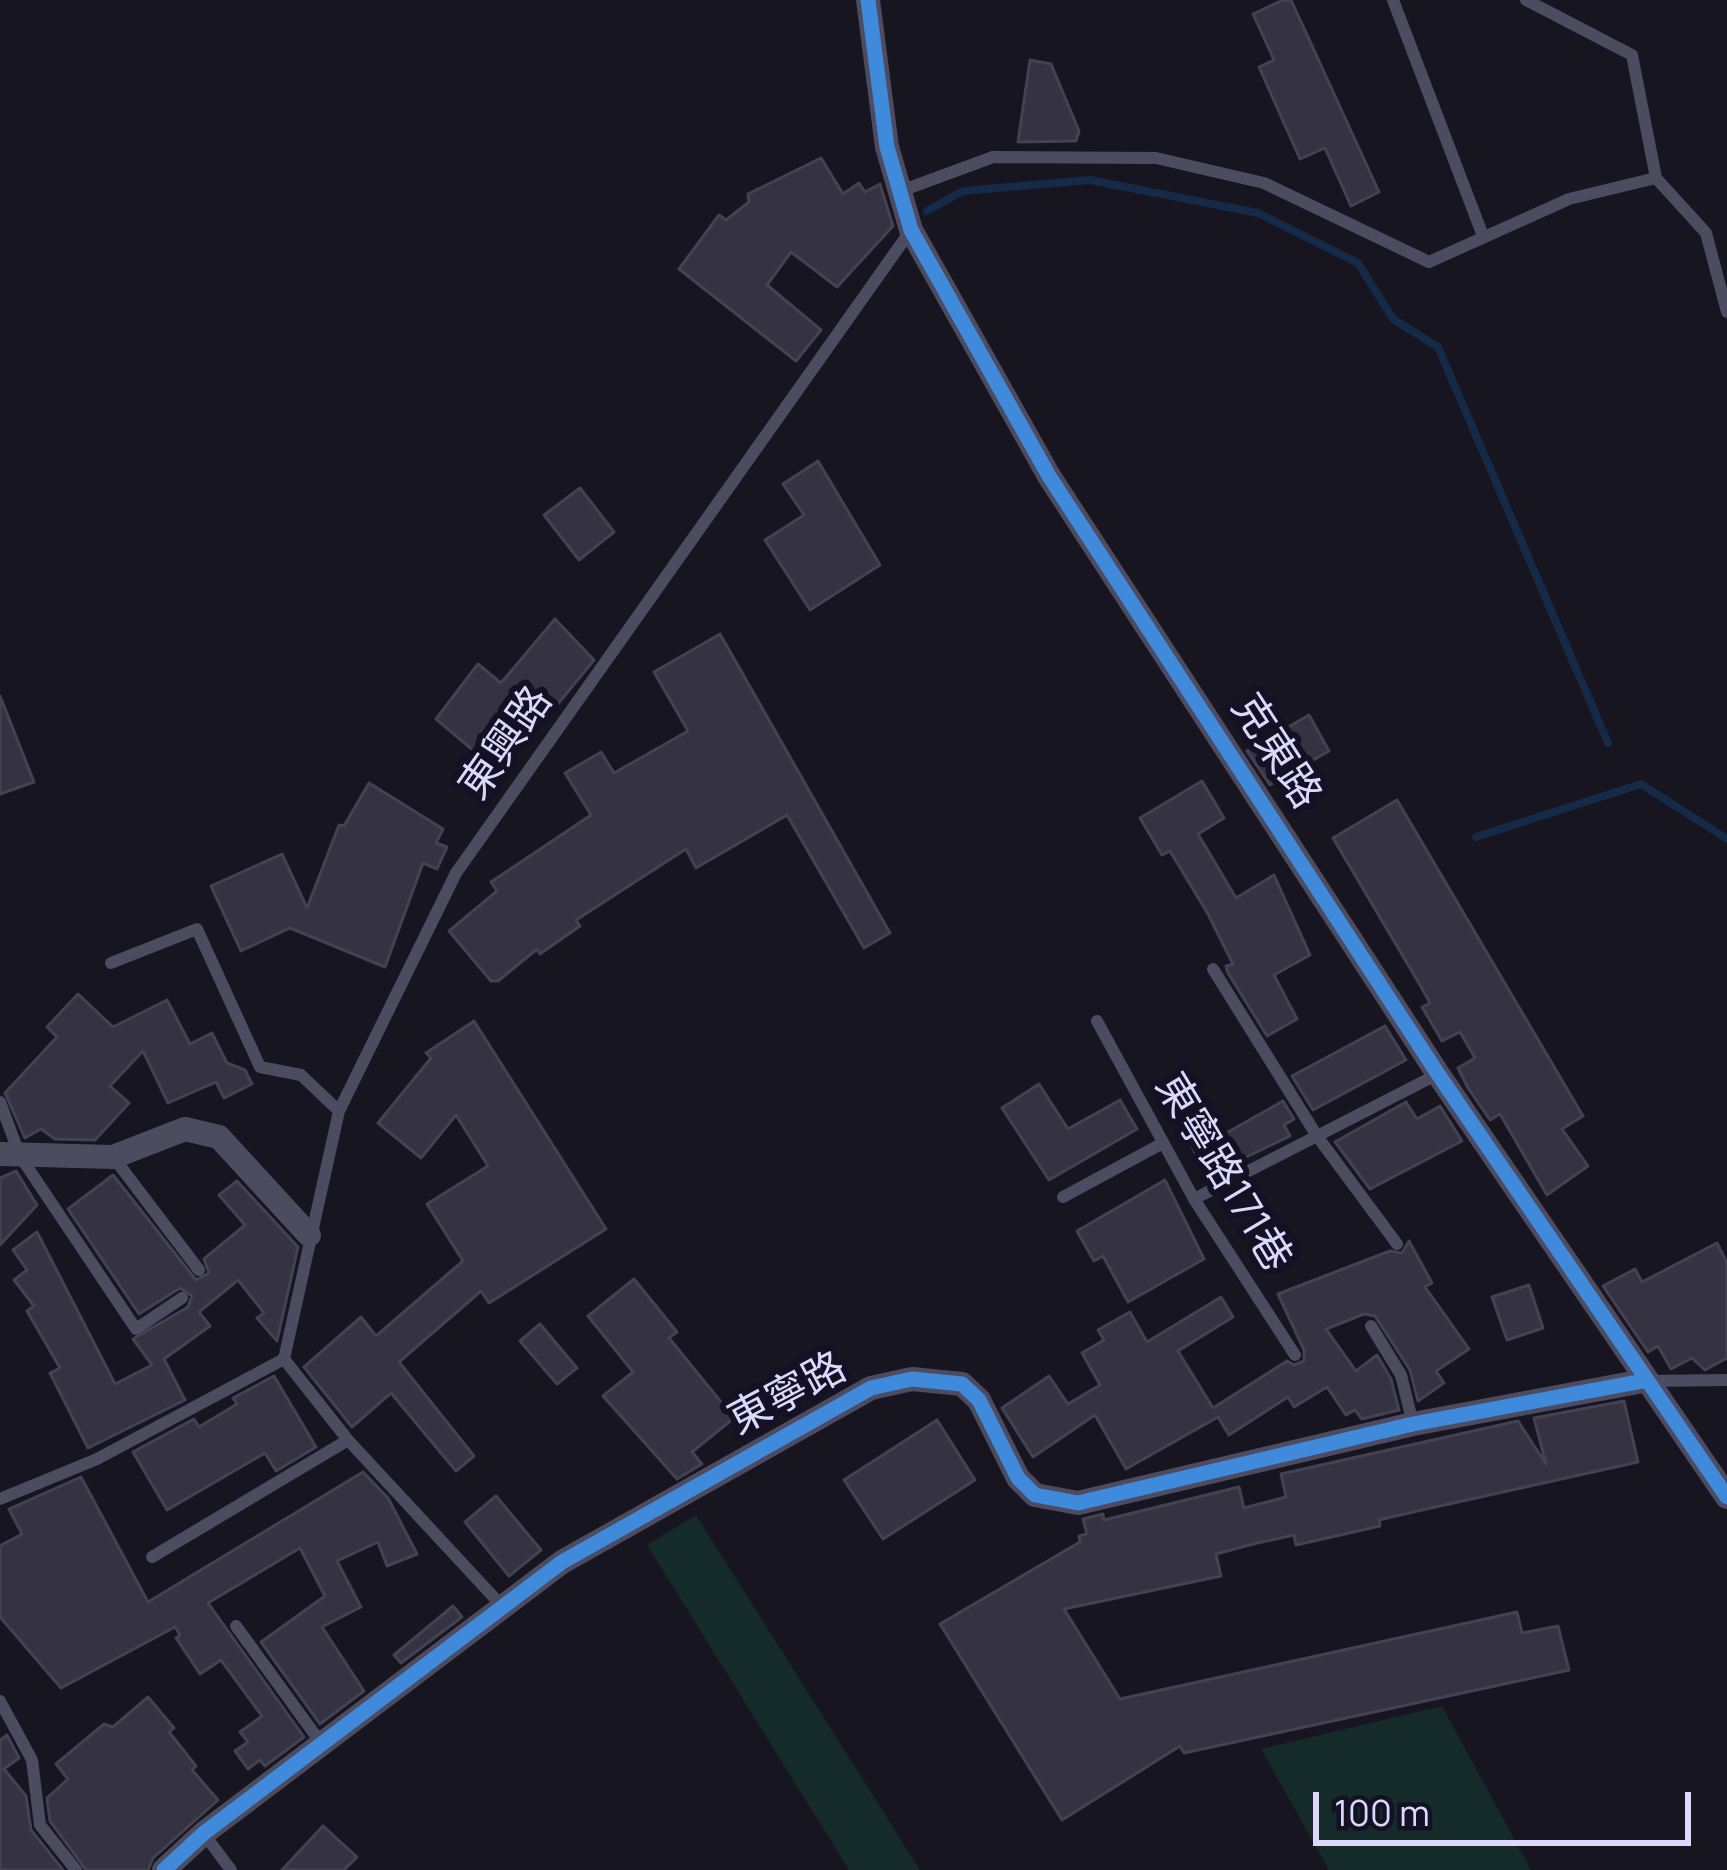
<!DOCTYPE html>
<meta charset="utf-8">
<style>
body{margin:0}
#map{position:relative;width:1727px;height:1870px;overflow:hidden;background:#171520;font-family:Manrope,sans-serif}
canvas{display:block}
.scale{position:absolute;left:1313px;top:1792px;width:378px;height:54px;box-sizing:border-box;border:6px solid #dbd8fb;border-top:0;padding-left:15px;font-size:36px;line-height:42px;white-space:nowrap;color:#dbd8fb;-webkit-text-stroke:9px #141124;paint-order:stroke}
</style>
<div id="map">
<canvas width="1727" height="1870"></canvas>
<div class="scale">100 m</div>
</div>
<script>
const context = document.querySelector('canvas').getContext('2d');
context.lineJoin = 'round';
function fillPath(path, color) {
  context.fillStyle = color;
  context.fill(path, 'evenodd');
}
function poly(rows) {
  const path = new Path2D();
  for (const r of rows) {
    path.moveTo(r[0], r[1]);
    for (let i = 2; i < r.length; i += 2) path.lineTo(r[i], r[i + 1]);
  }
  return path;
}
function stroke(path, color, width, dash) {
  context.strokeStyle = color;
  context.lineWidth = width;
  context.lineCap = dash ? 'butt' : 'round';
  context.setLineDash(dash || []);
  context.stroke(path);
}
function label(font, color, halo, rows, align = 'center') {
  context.font = font + ' Manrope,"Noto Sans TC",sans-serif';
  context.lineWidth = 12;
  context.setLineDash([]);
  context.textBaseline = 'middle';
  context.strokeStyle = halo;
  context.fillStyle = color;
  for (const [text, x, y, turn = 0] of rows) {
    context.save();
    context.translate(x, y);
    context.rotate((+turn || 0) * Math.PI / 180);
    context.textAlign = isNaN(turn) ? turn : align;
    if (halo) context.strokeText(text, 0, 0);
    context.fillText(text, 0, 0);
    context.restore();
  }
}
fillPath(poly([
 [696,1515,920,1870,849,1870,647,1545],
 [1442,1706,1531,1870,1329,1870,1261,1749]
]), '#152b2a');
stroke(poly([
 [927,211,963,191,1090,180,1258,213,1358,263,1393,319,1438,347,1608,743],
 [1476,837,1641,784,1727,839]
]), '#152a46', 8);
const building = poly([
 [1283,0,1291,0,1379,192,1351,206,1325,148,1300,159,1259,67,1274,60,1253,14,1283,0],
 [1030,60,1051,64,1079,131,1076,141,1018,142,1030,60],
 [821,158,843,194,859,183,865,192,880,184,893,226,837,287,791,252,767,285,821,330,796,361,679,269,719,215,726,220,749,202,748,194,821,158],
 [818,461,880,565,810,610,765,540,804,515,783,484,818,461],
 [580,488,614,532,579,560,544,515,580,488],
 [555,619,594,660,548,716,527,698,496,735,510,747,493,767,436,719,478,664,501,683,555,619],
 [720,634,890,933,864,948,787,815,696,868,686,849,576,920,580,926,540,954,537,949,498,981,491,981,449,931,497,891,491,882,591,815,565,773,601,752,614,773,688,731,654,672,720,634],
 [0,696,34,782,0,794,0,696],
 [1309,715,1329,751,1270,785,1247,751,1309,715],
 [1202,781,1224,818,1198,834,1236,898,1274,875,1310,955,1274,975,1297,1019,1267,1036,1228,973,1226,966,1233,964,1208,914,1170,851,1162,855,1140,818,1202,781],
 [369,783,443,829,436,843,447,847,437,869,423,863,385,967,290,928,241,951,211,886,282,854,307,908,339,825,344,826,369,783],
 [1397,800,1583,1116,1562,1129,1588,1166,1547,1195,1500,1114,1490,1120,1468,1088,1458,1068,1475,1058,1460,1032,1442,1041,1422,1007,1430,1003,1420,985,1333,838,1397,800],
 [78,994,113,1027,167,1000,190,1044,212,1033,227,1063,245,1070,252,1084,224,1098,216,1082,168,1103,143,1051,110,1086,129,1103,95,1140,55,1139,41,1129,25,1138,5,1093,57,1037,47,1027,78,994],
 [474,1021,606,1229,489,1303,481,1291,399,1362,474,1456,456,1471,391,1393,352,1427,304,1367,361,1317,376,1336,463,1261,427,1204,488,1166,456,1115,421,1158,378,1123,431,1058,426,1053,474,1021],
 [1385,1026,1406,1060,1313,1110,1292,1076,1385,1026],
 [1039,1084,1068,1129,1120,1100,1137,1129,1049,1180,1002,1108,1039,1084],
 [1283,1101,1294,1119,1284,1125,1290,1136,1207,1176,1179,1121,1199,1111,1214,1140,1283,1101],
 [1406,1102,1417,1119,1440,1106,1462,1141,1370,1189,1335,1142,1406,1102],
 [16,1171,37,1205,0,1245,0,1178,16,1171],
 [113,1175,196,1280,209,1273,204,1259,245,1225,219,1195,237,1181,298,1247,277,1341,257,1318,264,1313,238,1280,199,1312,210,1326,164,1359,185,1400,88,1448,50,1373,60,1368,27,1311,34,1306,14,1280,27,1270,13,1250,37,1232,115,1384,152,1365,133,1339,188,1307,192,1296,180,1288,139,1314,68,1209,113,1175],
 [1165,1180,1204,1259,1128,1302,1103,1256,1094,1261,1077,1231,1165,1180],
 [1409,1241,1432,1283,1425,1287,1469,1349,1436,1371,1444,1383,1418,1401,1410,1370,1375,1316,1364,1314,1326,1329,1356,1371,1377,1355,1391,1379,1399,1410,1362,1419,1355,1410,1346,1415,1327,1387,1294,1407,1288,1397,1229,1435,1218,1417,1126,1469,1095,1415,1033,1457,1002,1408,1049,1376,1068,1404,1100,1385,1082,1353,1104,1340,1098,1330,1130,1312,1147,1342,1221,1297,1233,1317,1178,1351,1213,1408,1287,1361,1294,1365,1304,1361,1304,1350,1278,1294,1390,1251,1402,1253,1409,1241],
 [1717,1243,1727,1263,1727,1358,1705,1370,1692,1358,1671,1369,1658,1346,1648,1352,1603,1286,1635,1269,1642,1282,1717,1243],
 [634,1279,677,1332,669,1338,734,1418,692,1452,702,1464,677,1479,603,1396,633,1372,588,1316,634,1279],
 [1529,1285,1543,1328,1507,1340,1492,1297,1529,1285],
 [540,1324,577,1368,557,1384,520,1341,540,1324],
 [274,1376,316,1447,276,1471,265,1453,167,1510,133,1452,194,1419,199,1427,237,1404,233,1398,274,1376],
 [1624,1401,1638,1462,1413,1512,1379,1520,1380,1526,1296,1545,1294,1535,1253,1544,1216,1554,1221,1576,1064,1609,1120,1699,1517,1612,1522,1633,1558,1626,1569,1670,1184,1753,1180,1746,1062,1820,940,1624,1080,1542,1079,1536,1087,1534,1083,1519,1103,1514,1104,1520,1239,1487,1244,1508,1286,1497,1281,1474,1518,1421,1546,1464,1534,1418,1624,1401],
 [937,1420,975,1480,883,1539,844,1480,937,1420],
 [363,1472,388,1498,417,1554,387,1566,378,1542,337,1561,361,1607,322,1627,364,1691,320,1724,261,1642,325,1596,300,1548,208,1603,304,1737,265,1766,260,1760,248,1769,235,1751,248,1742,240,1732,262,1716,221,1660,200,1674,176,1638,180,1635,175,1627,61,1688,0,1617,0,1546,22,1534,9,1509,81,1477,148,1602,363,1472],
 [496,1496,541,1550,509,1576,465,1522,496,1496],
 [453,1606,462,1617,401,1663,394,1655,453,1606],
 [148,1697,174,1728,169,1732,196,1766,192,1770,218,1800,153,1858,148,1870,86,1870,50,1821,47,1798,68,1779,56,1764,104,1724,113,1727,148,1697],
 [7,1735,19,1758,4,1769,26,1796,31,1830,63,1870,0,1870,0,1740,7,1735],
 [323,1826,357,1857,344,1870,282,1870,323,1826]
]);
fillPath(building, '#353342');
stroke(building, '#444153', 3);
stroke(poly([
 [1393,0,1483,236],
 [1526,0,1632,55,1656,178,1706,233,1727,312],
 [901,191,993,157,1156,158,1264,183,1429,262,1569,199,1656,178],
 [111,963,197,929,260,1067,301,1075,339,1111],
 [1213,969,1317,1136,1397,1244],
 [1097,1021,1194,1199,1295,1355],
 [0,1102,20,1156,136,1329,182,1298],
 [114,1158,199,1270],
 [1063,1197,1163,1143],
 [1194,1199,1438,1074],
 [1371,1326,1401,1375,1413,1424],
 [284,1359,339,1111,456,873,911,230],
 [284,1359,348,1440,501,1605],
 [1650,1381,1727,1380],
 [0,1499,97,1459,284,1359],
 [152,1557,348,1440],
 [236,1626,321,1743],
 [0,1701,32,1760,40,1825,76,1870],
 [204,1834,231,1870]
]), '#4c4b60', 12);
stroke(poly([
 [868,0,887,147,911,230,1049,476,1438,1074,1727,1497],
 [0,1154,113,1157,185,1129,219,1137,309,1235],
 [164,1870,204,1833,562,1562,871,1388,912,1379,962,1384,979,1400,1018,1478,1035,1495,1078,1503,1413,1424,1643,1381]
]), '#4c4b60', 24);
stroke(poly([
 [868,0,887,147,911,230,1049,476,1438,1074,1727,1497],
 [164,1870,204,1833,562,1562,871,1388,912,1379,962,1384,979,1400,1018,1478,1035,1495,1078,1503,1413,1424,1643,1381]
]), '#408adc', 15);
label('42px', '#dbd8fb', '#141124', [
 ["東興路",507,744,-55],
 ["克東路",1275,752,57],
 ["東寧路171巷",1222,1173,59],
 ["東寧路",788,1395,-28]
]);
</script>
